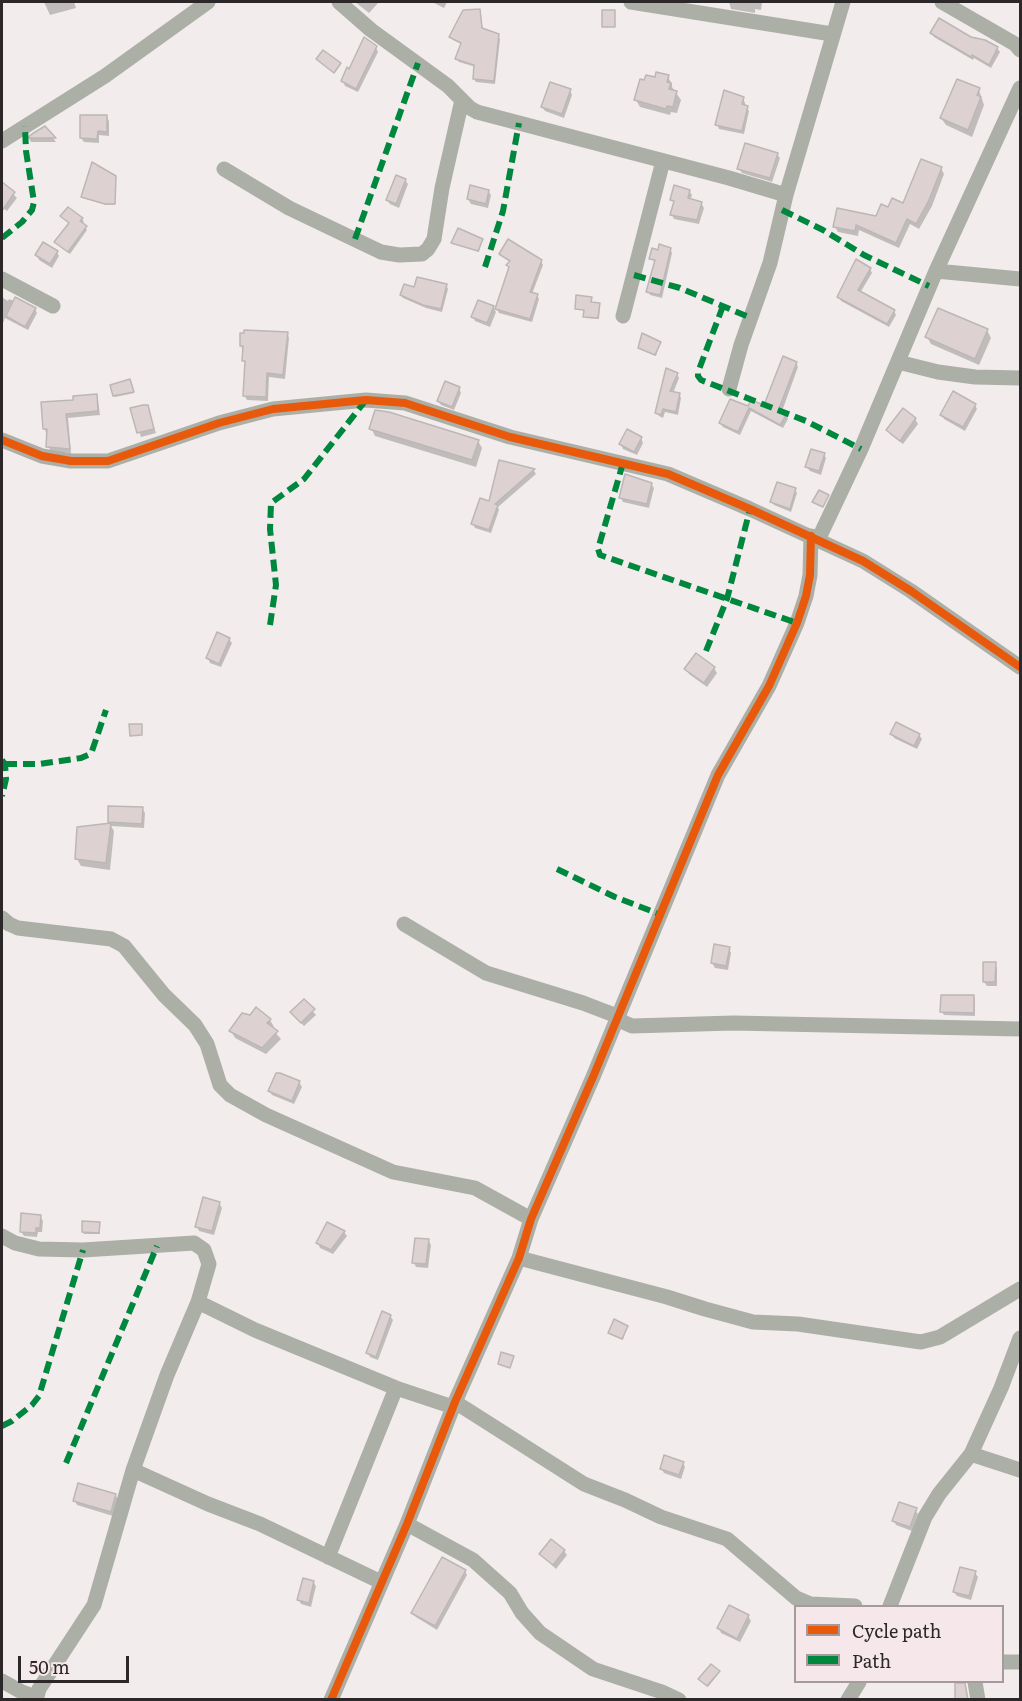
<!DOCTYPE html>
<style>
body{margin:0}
#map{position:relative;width:1022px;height:1701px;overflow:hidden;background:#f2ecec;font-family:Literata,serif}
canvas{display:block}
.frame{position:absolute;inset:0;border:3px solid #2c2728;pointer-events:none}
.legend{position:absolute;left:794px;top:1605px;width:210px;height:78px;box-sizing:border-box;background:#f6e8ea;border:2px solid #a59b9c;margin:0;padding:8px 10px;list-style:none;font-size:18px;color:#2c2728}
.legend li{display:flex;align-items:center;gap:12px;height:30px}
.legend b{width:30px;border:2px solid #a59b9c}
.scale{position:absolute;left:18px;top:1656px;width:111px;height:27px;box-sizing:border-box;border:3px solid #2c2728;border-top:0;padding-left:8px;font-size:18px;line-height:21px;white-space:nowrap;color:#2c2728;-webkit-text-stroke:4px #f6e8ea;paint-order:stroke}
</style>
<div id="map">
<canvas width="1022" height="1701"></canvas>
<div class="frame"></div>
<ul class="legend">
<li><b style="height:8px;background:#e8590c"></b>Cycle path</li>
<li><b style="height:8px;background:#00873e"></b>Path</li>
</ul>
<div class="scale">50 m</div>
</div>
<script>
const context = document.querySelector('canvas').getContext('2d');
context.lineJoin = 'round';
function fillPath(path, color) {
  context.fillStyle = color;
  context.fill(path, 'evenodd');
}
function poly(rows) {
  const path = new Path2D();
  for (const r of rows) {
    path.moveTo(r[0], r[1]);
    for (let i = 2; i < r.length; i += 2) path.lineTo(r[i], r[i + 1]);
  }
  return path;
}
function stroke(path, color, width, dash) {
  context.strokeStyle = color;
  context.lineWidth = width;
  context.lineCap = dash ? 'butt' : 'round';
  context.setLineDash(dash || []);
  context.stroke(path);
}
fillPath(poly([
 [44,2,74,2,76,8,50,15],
 [355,2,379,2,369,13],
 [432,2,447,2,444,8],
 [729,2,762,2,761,10,755,9,755,13,731,9],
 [480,10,483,30,498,36,500,39,495,84,476,82,474,79,476,67,459,62,457,59,462,44,453,40,451,37],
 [932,33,970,38,997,48,1000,52,991,68,974,58,973,60,934,37],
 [376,47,378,52,358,92,345,86,343,81,349,71],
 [668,77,672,84,672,87,681,100,677,113,671,112,670,115,640,107,636,100,656,79],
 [570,90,572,95,564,118,545,111,542,107],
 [979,90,984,105,972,137,946,125,941,118],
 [743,98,745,103,745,106,749,111,744,134,719,129,717,124],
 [106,116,109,121,109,136,99,135,99,143,84,142,81,138],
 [45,128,56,142,31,142,29,138],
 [777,154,780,158,772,182,742,173,739,168],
 [941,168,944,174,932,206,919,229,910,224,899,248,859,230,858,236,838,232,835,227,877,218,888,209,904,205],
 [115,177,115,205,107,205,83,198,82,197],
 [405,180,408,184,399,208,390,204,387,200],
 [5,186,17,198,7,211,2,207,2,192],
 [488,191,491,195,488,208,471,204,468,199],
 [689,191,692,195,690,200,701,203,704,208,699,224,674,219,672,215,675,204,672,199],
 [62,216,82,219,84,222,82,224,87,230,70,254,58,245,70,224],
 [482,240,479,252,453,243],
 [670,249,672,253,662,298,650,295,648,291,656,263,651,259,659,251],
 [57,252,59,256,52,268,39,260,37,255],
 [501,254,541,261,543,265,532,294,537,295,539,299,532,322,499,313,497,309,496,311,510,268,510,262],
 [856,261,870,269,872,273,860,293,894,311,896,315,889,327,841,301,839,297,853,272,851,269],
 [446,285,448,289,442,312,426,308,403,298,401,295,415,289],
 [2,297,8,301,9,299,35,309,37,313,28,330,5,318,2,326],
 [591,298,591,303,600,306,599,319,585,318,585,311,576,308],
 [493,307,496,312,490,327,475,321,473,316],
 [987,330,991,338,979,365,931,344,927,337],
 [287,333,289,338,285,379,269,377,268,401,247,400,244,395,246,365,241,345],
 [660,343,656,356,640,348],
 [796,363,798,367,781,414,786,416,788,419,783,428,751,411,740,435,723,427,720,423,749,408,765,407],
 [677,374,679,378,673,393,679,394,681,398,678,415,665,412,663,418,659,416,657,413],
 [130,383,134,393,115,397,114,396],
 [459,388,461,393,454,410,441,405,438,401],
 [96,395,98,400,100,415,68,418,71,453,50,451,45,429,75,401],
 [975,405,977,409,965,431,944,419,942,415],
 [147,407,156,433,141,437,132,409],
 [903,410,915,419,918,424,903,444,891,435,888,431],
 [371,428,478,441,482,448,476,467,375,436],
 [641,438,643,443,637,455,623,449,621,444],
 [824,454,826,458,821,475,810,471,807,467],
 [500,462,534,471,536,474,498,507,499,510,491,533,475,528,473,524,490,503],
 [651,484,654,488,649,508,623,502,621,498],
 [795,490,797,493,791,512,774,505,772,502],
 [229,639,232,643,221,667,210,663,208,658],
 [696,656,714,668,717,673,707,687,689,674,686,669],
 [892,734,919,735,922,739,917,749,894,738],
 [142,809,145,813,144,828,111,826,114,831,110,870,81,866,77,859,111,824,109,822],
 [729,948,731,953,728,970,715,968,712,963],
 [995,963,997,968,997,986,987,986,984,982],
 [973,996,975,999,975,1016,944,1015,942,1012],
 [304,1001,316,1015,304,1026,295,1017],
 [270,1020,274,1027,272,1029,281,1039,266,1054,235,1038,231,1031],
 [299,1082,302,1087,294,1104,272,1095,269,1090],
 [219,1203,222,1208,214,1235,199,1231,197,1226],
 [40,1216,43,1221,42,1232,38,1232,37,1237,24,1236,21,1232],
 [99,1223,100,1234,84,1234,83,1232],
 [344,1232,347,1236,333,1254,320,1248,318,1243],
 [428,1240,431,1245,428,1268,416,1267,414,1263],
 [390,1316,393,1320,378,1360,370,1357,368,1353],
 [627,1327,623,1340,609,1333],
 [683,1463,685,1467,681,1479,664,1473,661,1468],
 [115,1495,118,1499,113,1516,77,1505,75,1501],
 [915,1510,918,1514,912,1531,896,1525,894,1521],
 [564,1551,567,1555,556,1569,541,1554],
 [465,1571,467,1575,437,1630,416,1617,413,1613],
 [975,1573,978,1577,971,1600,957,1596,954,1592],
 [313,1582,316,1586,311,1607,301,1604,299,1600],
 [748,1616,751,1621,740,1642,721,1633,719,1628],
 [718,1672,719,1673,708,1687,700,1679]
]), '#0003');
const building = poly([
 [480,9,482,28,499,34,494,81,473,79,474,65,455,59,461,43,449,37,463,10,480,9],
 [602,10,615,10,615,27,602,27,602,10],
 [939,18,971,37,985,40,998,47,989,65,972,55,971,57,930,33,939,18],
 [364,37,377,46,356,89,341,81,347,67,349,69,364,37],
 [323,50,341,63,334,73,316,59,323,50],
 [656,72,669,75,667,82,671,83,669,89,677,91,673,107,667,106,666,109,634,100,640,79,644,80,646,75,655,77,656,72],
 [957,79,980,88,977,95,981,97,968,130,940,118,957,79],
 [550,82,571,89,562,114,541,107,550,82],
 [724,90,744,97,742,104,748,106,742,131,715,125,724,90],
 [80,115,107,115,107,132,98,131,97,139,80,138,80,115],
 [45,126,56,138,27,138,32,134,45,126],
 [745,143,778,153,770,178,737,169,745,143],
 [921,159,942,167,929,200,916,224,907,219,896,243,856,225,855,231,833,227,837,208,876,216,881,204,888,207,892,198,903,203,921,159],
 [92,162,116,176,115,204,105,204,81,197,92,162],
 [396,175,406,179,396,204,386,200,396,175],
 [2,182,15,192,2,211,2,182],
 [470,185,489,190,486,204,467,199,470,185],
 [674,185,690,190,688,198,702,202,697,220,670,215,674,201,670,200,674,185],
 [68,207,83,218,80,221,87,226,68,252,54,242,69,223,60,216,68,207],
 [458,228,483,239,478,251,451,243,458,228],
 [508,239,542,260,530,292,538,294,530,319,495,309,509,267,506,265,510,261,499,254,508,239],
 [43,242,58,251,50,264,35,255,43,242],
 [659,244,671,248,660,295,646,292,655,260,649,259,652,248,658,250,659,244],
 [856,259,871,268,858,290,895,310,887,324,837,297,856,259],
 [417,277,447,284,441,309,423,305,400,295,404,284,414,287,417,277],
 [576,295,592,297,591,302,600,303,598,318,583,317,584,310,575,309,576,295],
 [15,297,36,308,25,327,6,316,15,297],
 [478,300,494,306,487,323,471,317,478,300],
 [938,308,988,329,975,359,925,337,938,308],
 [244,330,288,332,283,375,267,373,266,397,243,396,245,361,242,361,243,346,240,346,240,333,244,333,244,330],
 [642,333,661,342,655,355,638,348,642,333],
 [783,356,797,362,778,411,787,414,780,425,749,408,738,432,719,423,730,399,748,406,751,400,764,405,783,356],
 [666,368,678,373,670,391,680,393,676,412,663,409,661,415,655,413,666,368],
 [130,379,134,392,113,396,110,385,130,379],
 [445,381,460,387,452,407,437,401,445,381],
 [953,391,976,404,963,427,940,415,953,391],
 [97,394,98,411,66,414,70,449,46,447,47,429,43,429,41,402,73,400,73,396,97,394],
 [143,405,148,405,154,429,137,433,130,408,143,405],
 [903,408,916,418,900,441,886,430,903,408],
 [375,410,389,412,479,440,472,460,369,429,375,410],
 [627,429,642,437,634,452,619,444,627,429],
 [811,449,825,453,819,471,805,467,811,449],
 [499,460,535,469,495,504,498,505,489,530,471,524,480,498,489,501,499,460],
 [625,474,652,483,647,504,619,498,625,474],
 [777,482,796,488,790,509,770,502,777,482],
 [819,490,829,495,823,507,812,502,819,490],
 [217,632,230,638,219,664,206,658,217,632],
 [696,653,715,667,704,683,684,669,696,653],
 [896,722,920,734,914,746,890,734,896,722],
 [129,724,142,724,142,735,130,736,129,724],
 [108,806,143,807,142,824,108,822,108,806],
 [111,823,106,863,75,859,77,827,111,823],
 [714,944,730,947,726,966,711,963,714,944],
 [983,962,996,962,995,982,983,982,983,962],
 [941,995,974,995,974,1013,940,1012,941,995],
 [304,999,315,1009,301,1023,290,1012,304,999],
 [256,1007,271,1019,267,1023,278,1031,262,1048,229,1031,242,1013,250,1015,256,1007],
 [276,1073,280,1073,300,1081,292,1101,268,1091,276,1073],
 [203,1197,220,1202,212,1231,195,1227,203,1197],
 [21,1213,41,1215,40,1228,36,1228,36,1233,20,1232,21,1213],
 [82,1221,100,1222,99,1233,82,1232,82,1221],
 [327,1222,345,1231,331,1250,316,1243,327,1222],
 [415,1238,429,1239,426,1264,412,1263,415,1238],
 [382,1311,391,1315,376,1357,366,1353,382,1311],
 [614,1319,628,1326,622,1339,608,1333,614,1319],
 [501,1352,514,1356,510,1368,498,1364,501,1352],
 [664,1455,684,1462,679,1475,660,1469,664,1455],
 [78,1483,116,1494,111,1512,73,1501,78,1483],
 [899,1502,917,1508,910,1527,892,1521,899,1502],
 [551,1539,565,1550,553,1565,539,1554,551,1539],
 [442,1557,466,1570,435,1626,411,1613,442,1557],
 [960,1567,976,1571,969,1596,953,1592,960,1567],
 [303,1578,314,1581,309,1603,297,1600,303,1578],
 [729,1605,749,1615,737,1639,717,1628,729,1605],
 [711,1664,720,1671,707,1686,698,1679,711,1664],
 [955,1683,965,1683,968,1700,955,1700,955,1683]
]);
fillPath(building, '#ded1d2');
stroke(building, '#bcb7b7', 1.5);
stroke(poly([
 [339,2,371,30,448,86,470,108,477,112,729,178,786,195],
 [631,2,832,34],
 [942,2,1015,44,1020,50],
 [2,141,105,76,208,2],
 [224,169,289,208,381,252,399,255,422,254,428,249,434,239,442,188,462,100],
 [936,271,1020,279],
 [2,279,53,306],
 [623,316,663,161],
 [898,362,938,372,975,377,1020,378],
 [729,389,741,345,770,263,786,195,843,2],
 [2,440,42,456,71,461,108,461,219,423,273,409,366,400,405,403,510,437,668,474,750,509,863,561,911,591,1020,667],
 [818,540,861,449,936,271,1020,88],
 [2,918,9,924,18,928,111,939,124,946,164,995,195,1025,207,1044,220,1085,230,1095,266,1115,393,1172,475,1188,531,1219],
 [404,924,486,973,583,1003,617,1016,623,1022,632,1026,733,1023,1020,1029],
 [2,1236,15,1243,39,1249,83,1250,194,1243,204,1250,209,1264,198,1302,167,1375,133,1470,94,1605,39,1689,36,1700],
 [519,1258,667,1297,705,1309,753,1322,798,1324,921,1342,940,1337,1020,1289],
 [198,1302,255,1330,396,1388,453,1407],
 [455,1402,584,1484,625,1500,661,1517,727,1539,796,1598,810,1604,855,1606],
 [971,1454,1020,1470],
 [133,1470,208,1504,260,1524,381,1582],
 [407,1524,473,1560,510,1593,522,1613,540,1633,593,1669,662,1692,679,1700],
 [328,1557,396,1388],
 [890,1606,925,1517,939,1494,971,1454,1001,1388,1020,1338],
 [1002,1662,1020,1662],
 [2,1681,22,1692,36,1697],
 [975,1682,978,1700],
 [331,1700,407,1524,455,1402,519,1258,531,1219,593,1077,718,775,769,686,797,623,806,596,810,575,811,536],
 [848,1700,859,1682]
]), '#acafa6', 15);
stroke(poly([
 [782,210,823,230,864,255,929,286],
 [2,238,22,222,32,210,34,202,26,151,25,126],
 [355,239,418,63],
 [485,267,503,211,519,123],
 [634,275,680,288,751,318],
 [723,306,698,372,698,376,701,380,806,421,861,449],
 [623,463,598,549,600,555,797,623],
 [270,625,276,585,270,529,271,503,304,479,366,400],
 [706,651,727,599,750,509],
 [2,760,5,764,6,779,2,796],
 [5,764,39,764,81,758,88,755,92,751,106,710],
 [557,869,615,897,659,914],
 [2,1426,12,1421,32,1405,39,1396,83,1250],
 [66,1463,157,1246]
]), '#00873e', 6, [12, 6]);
stroke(poly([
 [2,440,42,456,71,461,108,461,219,423,273,409,366,400,405,403,510,437,668,474,750,509,863,561,911,591,1020,667],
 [331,1700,407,1524,455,1402,519,1258,531,1219,593,1077,718,775,769,686,797,623,806,596,810,575,811,536]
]), '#e8590c', 8);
</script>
